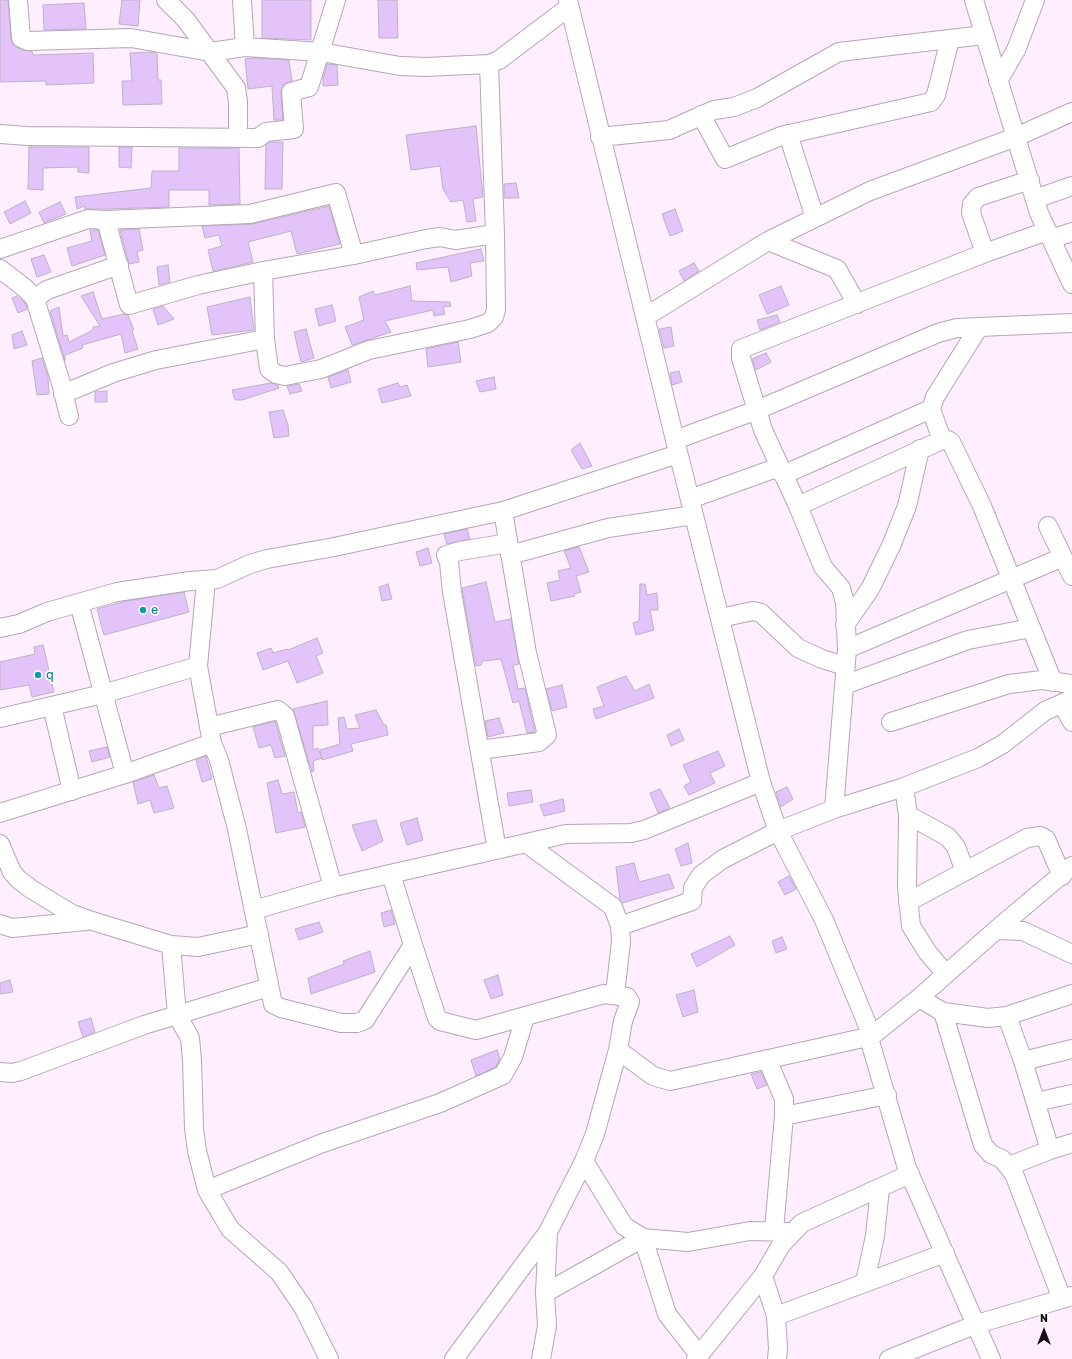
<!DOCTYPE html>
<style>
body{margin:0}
#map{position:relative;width:1072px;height:1359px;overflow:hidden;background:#feeefe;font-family:Rubik,sans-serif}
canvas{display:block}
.north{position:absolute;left:1024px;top:1311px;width:40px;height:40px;-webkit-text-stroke:3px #fff;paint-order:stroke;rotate:0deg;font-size:11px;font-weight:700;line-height:16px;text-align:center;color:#150e15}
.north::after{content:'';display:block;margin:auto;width:14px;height:18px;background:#150e15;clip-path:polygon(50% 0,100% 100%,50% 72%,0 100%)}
</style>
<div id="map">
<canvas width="1072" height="1359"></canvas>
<div class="north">N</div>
</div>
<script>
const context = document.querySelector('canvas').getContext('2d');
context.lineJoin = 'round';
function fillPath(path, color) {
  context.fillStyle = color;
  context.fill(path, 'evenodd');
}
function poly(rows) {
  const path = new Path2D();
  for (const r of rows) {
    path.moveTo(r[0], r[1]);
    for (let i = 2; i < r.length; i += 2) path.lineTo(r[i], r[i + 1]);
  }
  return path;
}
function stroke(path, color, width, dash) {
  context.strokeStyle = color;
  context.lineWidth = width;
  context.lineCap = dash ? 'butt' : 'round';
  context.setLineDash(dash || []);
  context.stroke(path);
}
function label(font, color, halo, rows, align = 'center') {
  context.font = font + ' Rubik,sans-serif';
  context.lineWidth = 3.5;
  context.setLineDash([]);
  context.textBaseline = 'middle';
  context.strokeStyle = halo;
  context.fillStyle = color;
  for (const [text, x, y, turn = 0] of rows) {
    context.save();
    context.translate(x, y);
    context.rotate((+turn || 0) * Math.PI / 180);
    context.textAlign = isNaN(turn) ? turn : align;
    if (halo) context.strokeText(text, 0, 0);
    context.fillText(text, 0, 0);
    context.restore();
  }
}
const building = poly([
 [0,0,8,0,11,39,13,44,21,50,32,51,33,55,93,53,94,83,46,85,46,81,0,82,0,0],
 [122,0,140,0,138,26,119,24,122,0],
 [262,0,311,0,311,40,262,38,262,0],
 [378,0,397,0,398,38,379,38,378,0],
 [84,3,86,29,44,30,43,5,84,3],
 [152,52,157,53,158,80,161,80,162,104,123,105,122,81,132,81,130,53,152,52],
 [254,58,289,60,292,81,284,84,281,92,283,120,274,120,272,86,248,89,245,59,254,58],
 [327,64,337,65,338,85,323,86,323,79,327,64],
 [476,126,483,197,473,199,476,221,467,222,463,200,451,202,443,189,440,166,411,170,406,135,476,126],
 [270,142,283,142,282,189,265,189,266,145,270,142],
 [29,147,89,147,89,173,78,172,78,167,43,168,43,190,28,189,29,147],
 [119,147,132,147,131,168,119,167,119,147],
 [179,148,239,148,240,204,209,205,209,190,169,190,169,207,106,209,85,209,84,206,77,209,75,197,151,188,152,171,179,171,179,148],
 [516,183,519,198,504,198,504,184,516,183],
 [25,201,31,213,10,224,4,212,25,201],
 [60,202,66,214,44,223,39,212,60,202],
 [329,206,340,244,297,254,291,231,248,242,253,262,213,271,208,250,222,246,219,235,205,238,202,226,252,224,329,206],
 [675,209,683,231,670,236,662,214,675,209],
 [139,229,143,250,137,252,139,262,129,264,120,230,139,229],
 [90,230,98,230,105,255,72,266,67,248,92,241,90,230],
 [481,249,484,261,470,263,472,276,451,282,448,267,417,270,416,263,481,249],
 [44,255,51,272,37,277,31,259,44,255],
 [694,263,699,271,684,281,679,271,694,263],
 [168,265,170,282,159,285,157,267,168,265],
 [410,286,412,301,450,302,451,306,443,307,445,314,434,316,433,310,385,321,391,332,352,345,345,327,364,320,359,297,373,291,375,295,410,286],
 [781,286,789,305,767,314,759,295,781,286],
 [93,292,102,319,124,314,128,315,134,330,132,331,138,349,125,353,121,334,82,345,83,348,65,355,65,361,50,311,59,307,63,336,67,335,69,342,93,330,93,327,100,326,81,296,93,292],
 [17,296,26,304,27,309,18,313,12,298,17,296],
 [250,297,254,330,212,335,207,307,250,297],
 [332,305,336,321,319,326,315,309,332,305],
 [163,306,174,319,158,325,153,309,163,306],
 [777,315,780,322,760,330,757,320,777,315],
 [671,327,674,346,664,348,659,329,671,327],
 [306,329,314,358,301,362,294,332,306,329],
 [22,331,27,345,14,349,12,335,22,331],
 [458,342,461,362,428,367,426,349,458,342],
 [766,353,771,362,756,370,752,359,766,353],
 [42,358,48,377,49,394,37,395,32,361,42,358],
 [348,370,351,382,331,388,328,377,348,370],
 [679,371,682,382,672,385,670,373,679,371],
 [494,377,496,389,480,392,476,381,494,377],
 [271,383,278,385,279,388,242,400,235,400,232,390,271,383],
 [398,383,400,387,407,385,411,396,382,403,378,389,398,383],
 [299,384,302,391,290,394,287,386,299,384],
 [107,391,107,402,95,402,95,392,107,391],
 [283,410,288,425,289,436,274,438,269,412,283,410],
 [580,443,592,466,582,469,571,450,580,443],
 [467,529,470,539,447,544,444,534,467,529],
 [579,547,589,572,576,576,581,592,574,594,575,596,551,601,547,583,560,580,558,571,571,568,564,551,579,547],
 [428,548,432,563,420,566,416,552,428,548],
 [486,582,495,622,511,619,519,664,513,665,518,689,525,688,535,732,527,733,519,701,513,703,501,659,483,661,481,665,476,666,462,588,486,582],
 [388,584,392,599,382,601,379,587,388,584],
 [640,584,645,584,647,595,657,593,658,610,650,610,654,630,636,635,633,623,639,621,640,584],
 [184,592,189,612,104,635,97,609,126,601,184,592],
 [317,638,323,653,316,656,323,673,297,683,288,661,263,670,257,653,271,648,273,653,287,649,288,650,317,638],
 [43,645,54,692,32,697,29,685,0,690,0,662,35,654,34,647,43,645],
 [626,676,635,691,649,684,654,698,596,719,593,709,604,706,597,687,626,676],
 [562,685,567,707,552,711,546,689,562,685],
 [327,701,328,725,313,726,313,750,318,748,322,758,313,761,314,771,312,772,293,709,327,701],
 [376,710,384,725,386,725,388,735,351,744,353,751,322,760,320,750,340,744,338,718,344,717,347,729,360,728,355,715,376,710],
 [499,718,504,733,488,737,485,721,499,718],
 [275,721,285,756,275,758,271,745,259,748,253,727,275,721],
 [679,729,684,740,671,746,667,735,679,729],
 [107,747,110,757,92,762,89,751,107,747],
 [718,751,725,766,710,773,715,783,689,795,684,786,691,782,683,765,718,751],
 [206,756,212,779,202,782,196,760,206,756],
 [154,775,159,788,167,786,174,808,154,813,150,800,138,804,133,782,154,775],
 [278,780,282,794,294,792,298,813,301,812,305,827,276,833,267,783,278,780],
 [787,787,793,799,781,807,776,792,787,787],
 [660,789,670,808,658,813,650,793,660,789],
 [531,790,533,802,509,806,507,793,531,790],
 [563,799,565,811,544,816,540,805,563,799],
 [417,818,423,840,407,845,400,823,417,818],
 [376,820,383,841,362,851,352,825,376,820],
 [688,843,692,863,681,866,675,849,688,843],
 [634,863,639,882,669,874,674,888,622,903,620,900,616,867,634,863],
 [789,876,796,889,785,895,778,882,789,876],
 [391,910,395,924,384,927,381,913,391,910],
 [319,922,323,932,299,940,295,929,319,922],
 [730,936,735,945,697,967,691,954,730,936],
 [782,937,787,949,776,953,772,941,782,937],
 [370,951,375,972,311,994,308,978,344,964,343,961,370,951],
 [498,975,503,995,491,999,484,980,498,975],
 [10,980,13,992,0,994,0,983,10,980],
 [694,990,698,1012,683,1017,676,995,694,990],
 [91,1018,95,1032,83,1037,78,1022,91,1018],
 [497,1050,500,1059,496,1067,476,1076,471,1060,497,1050],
 [761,1072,767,1085,757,1089,751,1074,761,1072]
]);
fillPath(building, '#e2c3fa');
stroke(building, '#beb1c8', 1);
const minor = poly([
 [18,0,21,38,28,41,131,38,210,52,245,47,321,52,400,66,426,67,489,64,499,60,569,7],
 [166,0,186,20,236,88,238,102,238,137],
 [242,0,245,47],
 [568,0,675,440,761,782,778,831,824,920,872,1036,869,1038,907,1168,991,1359],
 [974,0,1039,213,1072,284],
 [998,81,1016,50,1035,0],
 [701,115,725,159,781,136,931,102,936,95,950,39],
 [0,134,27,136,258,138,266,132,294,129,291,92,309,87,336,0],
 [788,134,815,218],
 [600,137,669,130,714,110,734,107,757,98,839,52,984,35],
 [1035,199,1072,186],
 [106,220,129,305,198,285,263,271,354,255,426,239,440,237,455,240,495,234],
 [1051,239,1072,232],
 [768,241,837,269,857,304],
 [0,249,88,219,106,220,250,214,336,193,354,255],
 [985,253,971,213,972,204,978,197,1030,180],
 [0,269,26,289,35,299,61,383,69,416],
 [263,271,265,339,269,369,276,374,285,376,321,369,369,350,470,329,488,323,494,317,496,310,495,234,489,64],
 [35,299,47,290,119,265],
 [645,317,768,241,870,191,1016,137,1072,112],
 [63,394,113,373,156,360,265,339],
 [675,440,757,410,938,333,957,328,1072,323],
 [942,440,931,409,935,397,979,327],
 [783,475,931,409],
 [690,499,779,467],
 [798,506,942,440,948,440,951,442,982,506,1053,682],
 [1048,526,1072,576],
 [510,555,608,528,694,515],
 [206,581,198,666,212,743,219,760,237,829,273,1004,281,1008,341,1023,357,1023,365,1020,413,945],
 [79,603,125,774],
 [720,618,753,611,761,613,798,648,822,659,845,666],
 [845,625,870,589,891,546,907,506,920,449],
 [0,628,19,624,47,612,117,592,190,581,217,579,250,564,267,559,334,547,503,511,678,454],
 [847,649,1063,557],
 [844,685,968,640,1031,628],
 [1062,704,1072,722],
 [52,706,72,791],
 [0,718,103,694,198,666],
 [891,722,1009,684,1042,680,1072,684],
 [209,727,278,710,285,716,333,887],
 [480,750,539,742,547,735,527,653,503,511],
 [904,787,908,815,907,888,911,926,928,953,946,974],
 [834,809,847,649,845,603,841,588,823,567,798,506,763,430,741,358,741,349,985,253,1047,231],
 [0,813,125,774,212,743],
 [908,815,948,837,956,847,965,871],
 [526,843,613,907,620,926,621,942,615,994],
 [0,844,12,872,18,879,31,889,72,914,89,920,171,945,198,947,259,934],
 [497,850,452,592,449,562,446,555,460,551,508,543],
 [391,874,413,945,437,1018,440,1021,476,1030,604,994,627,997,630,1002,623,1021,618,1050,595,1134,584,1161,548,1232,454,1359],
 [908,902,1027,838,1040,836,1046,839,1062,876],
 [254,910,333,887,566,834,631,833,644,830,761,782],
 [0,924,12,928,86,921],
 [620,926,692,901,693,888,701,875,723,859,778,831,834,809,904,787,978,758,1003,744,1045,711,1072,699],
 [996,930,1023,931,1072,954],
 [171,945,177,1015,190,1038,192,1060,194,1128,197,1151,207,1190,230,1229,279,1272,303,1307,329,1359],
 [919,998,943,1012,988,1018,1007,1016,1072,994],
 [943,1012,983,1145,991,1154,1002,1159,1014,1174,1062,1299],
 [1007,1016,1023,1061,1050,1150],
 [869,1038,919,998,996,930,1072,866],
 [618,1050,653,1076,670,1081,872,1036],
 [767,1059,784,1099,784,1116,774,1230],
 [1023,1061,1072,1049],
 [0,1072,12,1073,21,1071,144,1025,269,987],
 [1036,1102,1072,1094],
 [784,1116,887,1095],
 [584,1161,624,1226,643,1238,688,1242,750,1231,792,1232],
 [1009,1166,1050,1150,1072,1143],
 [207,1190,320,1144,440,1103,503,1075,513,1057,525,1017],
 [763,1276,776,1316,778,1348,777,1359],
 [865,1282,875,1236,880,1188],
 [545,1293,643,1238,667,1314,699,1355],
 [776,1316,945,1253],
 [541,1359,547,1326,545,1293,548,1232],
 [696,1359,763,1276,781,1245,802,1223,910,1174],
 [889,1359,977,1324,1072,1296]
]);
stroke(minor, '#b7a5b8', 20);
stroke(minor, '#fff', 18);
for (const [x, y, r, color] of [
 [143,610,4,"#0f9aa8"],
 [38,675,4,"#0f9aa8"]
]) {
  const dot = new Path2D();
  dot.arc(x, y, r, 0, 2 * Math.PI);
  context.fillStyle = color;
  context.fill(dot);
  stroke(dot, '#fff', 1.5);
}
label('13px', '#0d838f', '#fff', [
 ["e",151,610],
 ["q",46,675]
], 'left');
</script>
